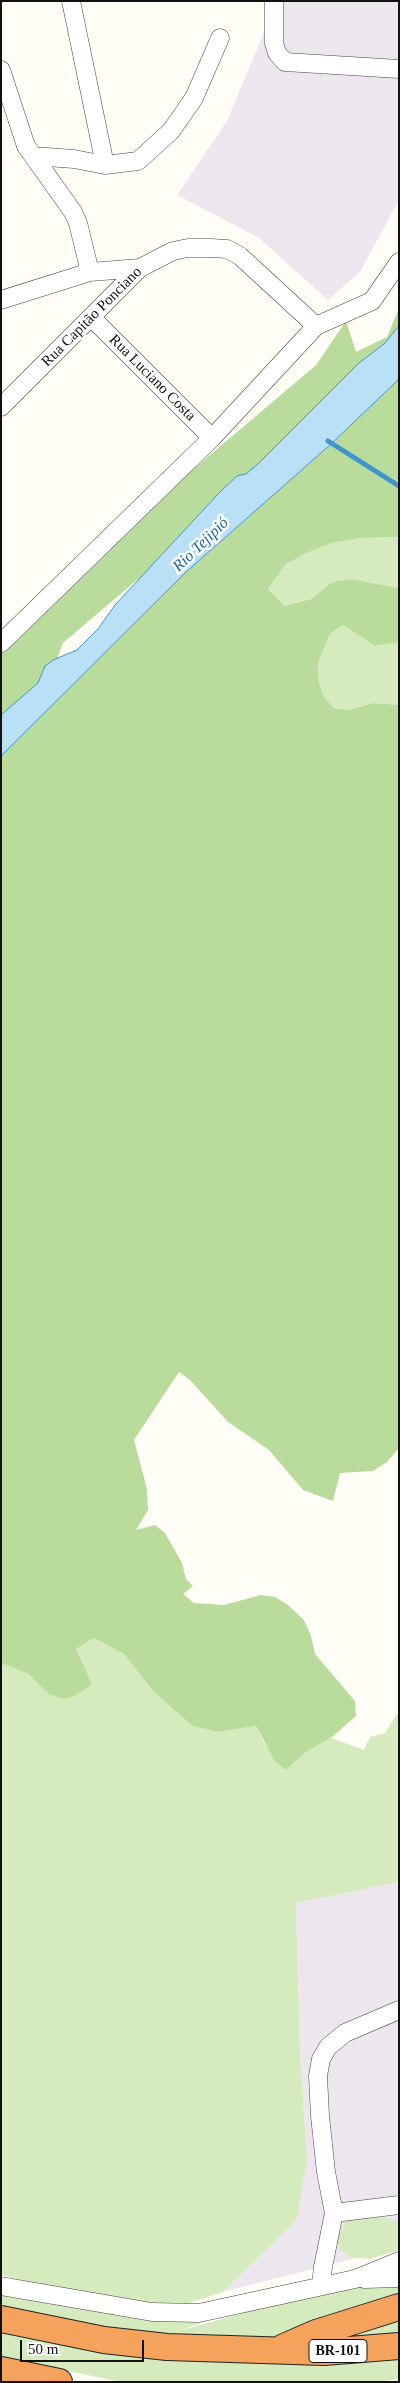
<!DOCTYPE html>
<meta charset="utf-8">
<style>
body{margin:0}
#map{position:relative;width:400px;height:2383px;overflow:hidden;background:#fffdf5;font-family:"Times New Roman",serif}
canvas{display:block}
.frame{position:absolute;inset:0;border:2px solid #111;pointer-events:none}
.scale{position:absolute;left:20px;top:2340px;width:124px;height:22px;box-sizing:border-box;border:2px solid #111;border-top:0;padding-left:6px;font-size:15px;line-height:18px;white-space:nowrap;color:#111;-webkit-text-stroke:4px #fff;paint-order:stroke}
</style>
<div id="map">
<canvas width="400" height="2383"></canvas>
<div class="frame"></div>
<div class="scale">50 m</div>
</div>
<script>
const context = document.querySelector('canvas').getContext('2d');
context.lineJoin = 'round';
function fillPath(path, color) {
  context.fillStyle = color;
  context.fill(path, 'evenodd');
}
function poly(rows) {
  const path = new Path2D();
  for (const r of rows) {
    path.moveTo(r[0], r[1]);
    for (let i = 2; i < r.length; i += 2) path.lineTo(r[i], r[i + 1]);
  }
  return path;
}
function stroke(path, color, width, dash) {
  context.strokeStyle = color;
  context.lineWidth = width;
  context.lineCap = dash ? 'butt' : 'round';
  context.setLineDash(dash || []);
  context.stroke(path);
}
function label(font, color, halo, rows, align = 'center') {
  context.font = font + ' "Times New Roman",serif';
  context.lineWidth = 5;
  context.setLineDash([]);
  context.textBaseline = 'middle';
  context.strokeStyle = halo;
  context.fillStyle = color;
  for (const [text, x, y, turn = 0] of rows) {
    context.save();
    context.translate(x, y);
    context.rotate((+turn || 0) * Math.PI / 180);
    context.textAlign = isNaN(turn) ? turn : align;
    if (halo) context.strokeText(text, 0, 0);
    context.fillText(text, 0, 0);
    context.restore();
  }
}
fillPath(poly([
 [264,1,399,1,399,200,360,272,328,300,259,238,177,195,227,121,265,30],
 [399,1882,399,2247,223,2292,297,2219,307,2160,300,2051,296,1903]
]), '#eee6ef');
fillPath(poly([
 [399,537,399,588,351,579,332,582,311,599,283,606,268,589,286,564,309,552,331,543,360,538],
 [343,625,375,646,399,642,399,705,374,703,348,710,334,708,324,697,319,683,318,663,330,634],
 [94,1638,124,1654,153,1691,172,1707,218,1732,256,1726,265,1744,286,1770,306,1752,331,1738,364,1750,370,1737,385,1733,399,1711,399,1882,296,1903,300,2051,307,2160,297,2219,223,2292,186,2304,123,2301,85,2296,1,2275,1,1663,28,1674,49,1694,83,1665,76,1649],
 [349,2215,374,2216,399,2221,399,2250,370,2259,350,2257,339,2249,336,2239],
 [356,2281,399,2282,399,2306,276,2337,155,2338,1,2308,1,2287,211,2319,179,2331],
 [399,2313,399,2333,371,2338,334,2337],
 [1,2324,40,2333,399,2346,399,2379,379,2382,121,2382,1,2357]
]), '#d5ebbd');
fillPath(poly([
 [399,308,399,340,273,464,63,643,47,685,1,722,1,649,61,591,96,563,184,477,316,365,346,321,356,352,387,337],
 [399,378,399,479,396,483,399,486,399,537,360,538,331,543,309,552,286,564,268,589,284,606,311,599,332,582,351,579,399,588,399,642,375,646,343,625,330,634,318,663,319,683,324,697,334,708,348,710,374,703,399,705,399,1448,387,1462,373,1471,340,1473,333,1501,303,1490,269,1450,228,1422,190,1380,179,1372,134,1440,147,1489,148,1510,136,1530,155,1525,165,1533,182,1563,186,1579,193,1586,183,1594,194,1603,224,1605,261,1595,275,1597,288,1605,304,1620,311,1636,315,1654,355,1701,356,1716,331,1738,306,1752,286,1770,275,1761,256,1726,218,1732,193,1726,153,1691,124,1654,94,1638,76,1649,92,1684,76,1695,64,1699,49,1694,28,1674,1,1663,1,756,186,572,331,444]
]), '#b9dc9c');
const water = poly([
 [399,326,399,378,397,381,331,444,186,572,1,756,1,715,38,683,45,666,53,660,77,650,98,629,115,605,219,493,237,476,246,474,258,464,359,363,384,344,399,326]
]);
fillPath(water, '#b9e0f7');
stroke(water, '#3f96cf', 1);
stroke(poly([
 [328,441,399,486]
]), '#3f96cf', 5);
const minor = poly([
 [71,1,105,165],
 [274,1,274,43,277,53,285,62,399,69],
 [1,70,26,146,73,212,78,223,90,272],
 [33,156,74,159,105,165,138,161,171,131,194,98,220,38],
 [1,300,90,272,140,268],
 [92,318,212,438],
 [1,407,140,268,173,251,188,248,211,248,227,249,240,256,316,326],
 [1,643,212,438,316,326,372,301,399,262],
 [334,2213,326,2172,320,2116,318,2076,321,2059,328,2047,345,2033,399,2010],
 [364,2279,399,2278],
 [1,2286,152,2312,199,2313,355,2279,399,2261],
 [321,2286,323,2267,334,2213,399,2205]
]);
const highway = poly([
 [1,2319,104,2340,167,2347,324,2352,399,2346],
 [284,2347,316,2333,399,2307],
 [1,2370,59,2382]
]);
stroke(minor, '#444', 19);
stroke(highway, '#222', 28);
stroke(minor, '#fff', 18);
stroke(highway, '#f5a25d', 26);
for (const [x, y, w] of [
 [338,2351,58]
]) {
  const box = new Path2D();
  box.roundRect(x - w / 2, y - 11.5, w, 23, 4);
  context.fillStyle = '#fff';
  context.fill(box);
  stroke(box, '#111', 1);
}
label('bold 14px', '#111', null, [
 ["BR-101",338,2351]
]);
label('15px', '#111', '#fff', [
 ["Rua Capitão Ponciano",92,317,-45],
 ["Rua Luciano Costa",152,378,45]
]);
label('italic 16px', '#1768a6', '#fff', [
 ["Rio Tejipió",201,545,-44]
]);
</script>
